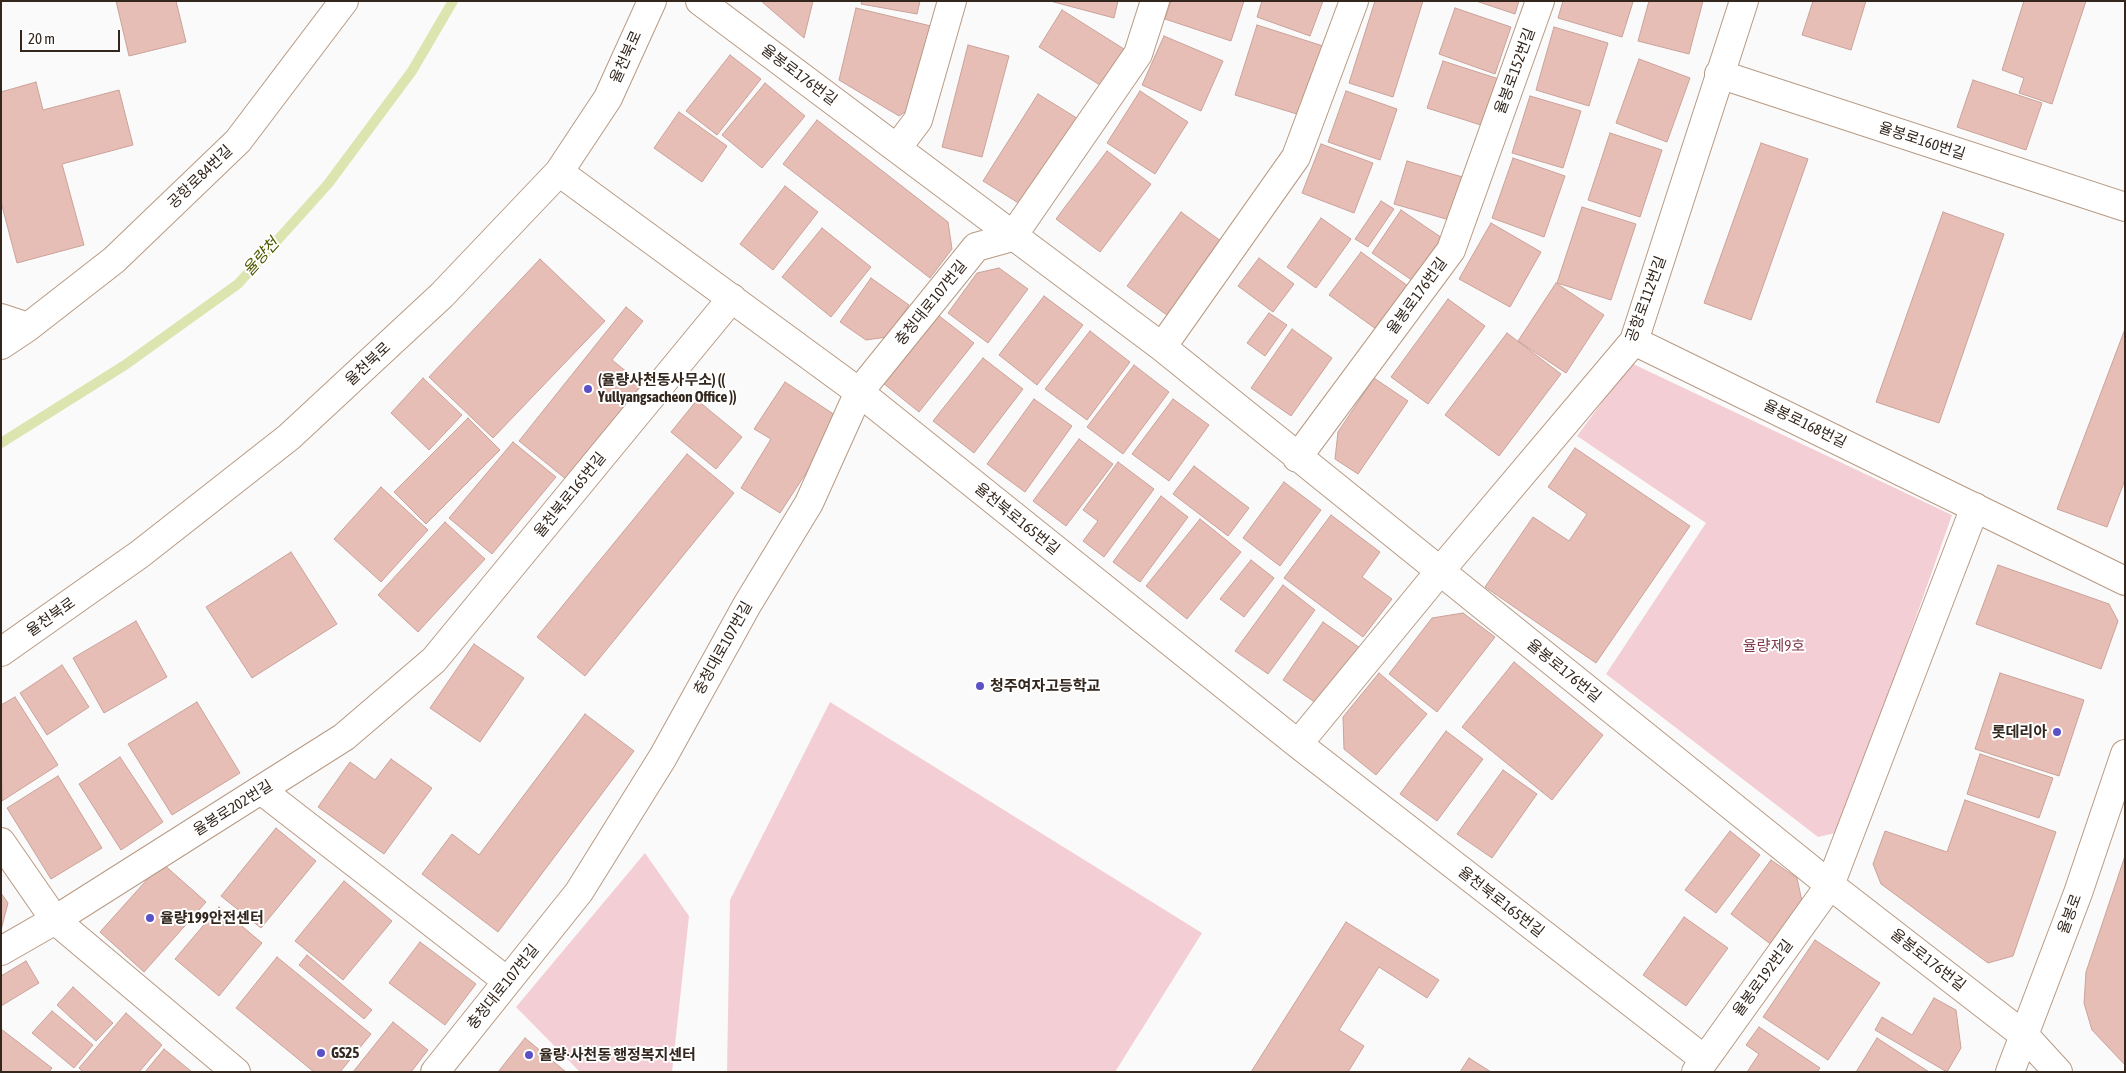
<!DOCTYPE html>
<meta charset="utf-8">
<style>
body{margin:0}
#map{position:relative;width:2126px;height:1073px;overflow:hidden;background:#fafafa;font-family:"Asap Condensed",sans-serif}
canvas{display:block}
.frame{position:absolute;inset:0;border:2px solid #32261d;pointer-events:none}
.scale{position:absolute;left:20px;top:30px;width:100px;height:22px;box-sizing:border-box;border:2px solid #32261d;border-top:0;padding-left:6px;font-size:15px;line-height:18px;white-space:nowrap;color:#32261d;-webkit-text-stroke:4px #fff;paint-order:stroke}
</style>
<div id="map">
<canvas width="2126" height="1073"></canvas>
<div class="frame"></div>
<div class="scale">20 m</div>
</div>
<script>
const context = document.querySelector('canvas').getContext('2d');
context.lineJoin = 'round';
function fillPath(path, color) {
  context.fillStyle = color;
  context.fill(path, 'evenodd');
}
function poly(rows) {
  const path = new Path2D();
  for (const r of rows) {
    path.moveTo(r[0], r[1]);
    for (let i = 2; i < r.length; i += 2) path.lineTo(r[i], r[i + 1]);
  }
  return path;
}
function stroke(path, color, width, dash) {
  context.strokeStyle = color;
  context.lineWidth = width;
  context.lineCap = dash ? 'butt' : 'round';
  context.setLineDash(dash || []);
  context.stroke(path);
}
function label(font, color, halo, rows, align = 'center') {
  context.font = font + ' "Asap Condensed","Noto Sans KR",sans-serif';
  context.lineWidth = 4;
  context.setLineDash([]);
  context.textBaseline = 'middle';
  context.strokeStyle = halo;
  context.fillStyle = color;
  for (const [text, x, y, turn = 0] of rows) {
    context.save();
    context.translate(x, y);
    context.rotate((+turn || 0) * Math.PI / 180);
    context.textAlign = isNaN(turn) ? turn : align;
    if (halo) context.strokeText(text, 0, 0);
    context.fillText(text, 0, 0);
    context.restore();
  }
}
fillPath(poly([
 [1631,363,1952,515,1840,832,1818,837,1606,674,1706,523,1577,436],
 [830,702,1202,933,1115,1072,727,1072,730,900],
 [645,853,689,916,672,1072,580,1072,516,1007]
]), '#f4ced5');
stroke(poly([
 [1,443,125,365,238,284,328,184,412,71,453,1]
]), '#dce4af', 10);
const building = poly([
 [116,1,176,1,186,42,129,56,116,1],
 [761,1,813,1,804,38,761,1],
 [862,1,920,1,917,14,861,4,862,1],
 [1050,1,1118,1,1114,18,1050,1],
 [1171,1,1244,1,1231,41,1165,19,1171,1],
 [1262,1,1323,1,1310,36,1257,17,1262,1],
 [1375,1,1423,1,1393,97,1349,83,1375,1],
 [1476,1,1519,1,1515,14,1476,1],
 [1563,1,1630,1,1633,2,1622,37,1558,18,1563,1],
 [1649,1,1703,1,1689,54,1638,41,1649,1],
 [1813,1,1866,1,1851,50,1802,35,1813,1],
 [2024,1,2086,1,2052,104,2019,93,2024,78,2002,70,2024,1],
 [856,8,931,26,911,108,899,116,839,80,856,8],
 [1455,8,1511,27,1495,74,1439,54,1455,8],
 [1062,10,1124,49,1100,85,1039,47,1062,10],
 [1257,25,1323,46,1300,115,1235,95,1257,25],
 [1554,27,1608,43,1589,106,1536,90,1554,27],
 [1164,36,1223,61,1201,111,1142,85,1164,36],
 [968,45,1009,56,982,157,942,147,968,45],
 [730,55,761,79,717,135,686,111,730,55],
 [1639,59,1690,78,1667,142,1616,123,1639,59],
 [1443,61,1499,79,1484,126,1427,108,1443,61],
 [1973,80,2042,103,2026,150,1957,127,1973,80],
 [36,82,43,110,119,90,133,145,62,164,84,245,17,263,1,202,1,92,36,82],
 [765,83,805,116,762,168,722,135,765,83],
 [1140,91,1188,122,1155,174,1107,143,1140,91],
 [1346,91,1397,109,1380,160,1328,142,1346,91],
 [1038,94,1080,120,1025,207,983,181,1038,94],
 [1530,96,1581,111,1563,168,1512,153,1530,96],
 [679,112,727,146,702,182,654,148,679,112],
 [817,120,948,222,952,249,930,278,783,164,817,120],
 [1610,133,1662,150,1640,217,1588,200,1610,133],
 [1761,143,1808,159,1751,320,1704,303,1761,143],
 [1321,144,1373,163,1354,213,1302,193,1321,144],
 [1107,151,1151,184,1100,252,1056,219,1107,151],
 [1513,158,1565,176,1544,237,1492,218,1513,158],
 [1407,161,1466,178,1453,221,1394,204,1407,161],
 [785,186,818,212,773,270,740,244,785,186],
 [1381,201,1394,209,1368,247,1355,239,1381,201],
 [1582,207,1636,224,1611,300,1557,283,1582,207],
 [1401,210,1448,242,1419,285,1372,253,1401,210],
 [1181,212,1225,244,1171,318,1127,286,1181,212],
 [1943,212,2004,234,1939,423,1876,402,1943,212],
 [1321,218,1351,239,1316,288,1287,267,1321,218],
 [1491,223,1541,252,1510,307,1459,279,1491,223],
 [822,228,871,267,831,317,782,277,822,228],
 [1361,252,1408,286,1376,329,1329,295,1361,252],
 [1259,258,1294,284,1273,312,1238,286,1259,258],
 [540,259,605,321,493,438,429,377,540,259],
 [999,268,1028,289,988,343,948,313,977,273,999,268],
 [871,278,909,305,887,337,866,340,840,322,871,278],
 [1556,283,1604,315,1566,373,1518,341,1556,283],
 [1044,296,1083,325,1037,385,999,355,1044,296],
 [1448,299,1485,326,1428,404,1391,377,1448,299],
 [626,307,643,321,612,360,648,389,572,484,519,441,626,307],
 [1269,313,1287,325,1265,356,1247,343,1269,313],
 [938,315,974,343,919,412,883,383,938,315],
 [1292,329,1332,358,1291,416,1251,388,1292,329],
 [2125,329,2125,480,2107,527,2057,509,2125,329],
 [1090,331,1130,362,1087,420,1045,389,1090,331],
 [1507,333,1561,374,1499,456,1445,415,1507,333],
 [983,358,1023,389,974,453,933,421,983,358],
 [1134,365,1169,392,1123,454,1087,427,1134,365],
 [423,378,462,415,429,450,391,413,423,378],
 [1374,378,1408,401,1358,474,1335,459,1338,432,1374,378],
 [785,382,841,419,780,513,741,488,771,439,754,429,785,382],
 [1034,399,1072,426,1025,492,987,464,1034,399],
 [1173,399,1209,425,1169,481,1132,454,1173,399],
 [697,400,742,437,716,469,671,432,697,400],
 [468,418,500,450,426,524,394,492,468,418],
 [1079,439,1113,464,1066,526,1033,501,1079,439],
 [513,442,556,477,492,554,449,518,513,442],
 [1575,448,1690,526,1596,663,1485,587,1533,517,1569,541,1587,514,1548,487,1575,448],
 [687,454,734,493,585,676,537,637,687,454],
 [1118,462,1154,489,1104,557,1083,541,1098,521,1083,510,1118,462],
 [1194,466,1249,508,1228,536,1173,494,1194,466],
 [1284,482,1321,510,1280,566,1243,538,1284,482],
 [381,487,428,530,381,582,334,539,381,487],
 [1161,496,1188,517,1140,582,1113,562,1161,496],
 [1331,515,1380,552,1362,577,1392,599,1363,637,1284,578,1331,515],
 [1200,519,1241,552,1187,619,1146,586,1200,519],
 [445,522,485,559,418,632,378,595,445,522],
 [291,552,337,624,252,678,206,607,291,552],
 [1251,560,1274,578,1244,617,1220,599,1251,560],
 [1998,565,2109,604,2118,621,2101,669,1976,624,1998,565],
 [1283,585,1315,610,1268,674,1235,651,1283,585],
 [1463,613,1495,637,1437,712,1389,674,1432,618,1463,613],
 [136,621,167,677,104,713,73,658,136,621],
 [1323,622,1363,650,1323,708,1283,680,1323,622],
 [474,644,524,678,480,742,430,708,474,644],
 [1514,662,1603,735,1552,800,1462,727,1514,662],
 [62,665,89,707,47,735,20,693,62,665],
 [1379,673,1427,714,1376,775,1344,749,1343,717,1379,673],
 [2000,673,2084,700,2059,776,1975,749,2000,673],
 [15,697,58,765,2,801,1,705,15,697],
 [197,702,240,773,172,815,128,744,197,702],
 [585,714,634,751,498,932,422,874,452,834,479,855,585,714],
 [1446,731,1483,759,1437,821,1400,794,1446,731],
 [1980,754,2053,778,2039,818,1967,794,1980,754],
 [120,757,163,822,121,850,79,784,120,757],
 [391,759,432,788,384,854,318,807,350,762,375,780,391,759],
 [1503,770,1537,794,1492,858,1457,834,1503,770],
 [58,776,102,848,51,879,7,808,58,776],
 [1965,800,2056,832,2013,956,1988,963,1881,884,1873,864,1885,831,1947,852,1965,800],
 [276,828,316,861,261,928,221,896,276,828],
 [1730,831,1760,855,1716,913,1685,890,1730,831],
 [2125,856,2125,1065,2092,1030,2084,1003,2086,972,2125,856],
 [1771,860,1797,878,1803,906,1773,946,1731,914,1771,860],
 [162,863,206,902,144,972,100,932,162,863],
 [344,881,392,921,343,980,295,941,344,881],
 [1,893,8,903,1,930,1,893],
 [219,907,262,943,219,996,175,959,219,907],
 [1684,917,1728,948,1686,1006,1643,975,1684,917],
 [1346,922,1439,980,1427,998,1379,967,1339,1030,1364,1046,1348,1072,1251,1072,1346,922],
 [1815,940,1880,983,1828,1060,1763,1017,1815,940],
 [420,942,476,984,445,1025,389,983,420,942],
 [307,955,372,1010,364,1019,299,965,307,955],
 [277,957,371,1034,340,1072,314,1072,236,1008,277,957],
 [26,961,39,983,1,1006,1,976,26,961],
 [73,987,113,1023,96,1041,57,1005,73,987],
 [1934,998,1956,1010,1961,1048,1947,1072,1875,1030,1882,1017,1912,1035,1934,998],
 [52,1011,93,1045,74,1068,32,1033,52,1011],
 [126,1013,162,1045,139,1072,83,1072,79,1068,126,1013],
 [393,1022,428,1050,411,1072,353,1072,393,1022],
 [1759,1027,1820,1068,1817,1072,1747,1072,1759,1054,1746,1045,1759,1027],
 [1,1029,52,1068,49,1072,1,1072,1,1029],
 [525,1038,566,1072,498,1072,525,1038],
 [1877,1038,1929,1072,1856,1072,1877,1038],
 [164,1049,192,1072,145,1072,164,1049],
 [1469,1058,1491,1072,1460,1072,1469,1058]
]);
fillPath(building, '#e7beb5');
stroke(building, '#caa29a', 1);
const minor = poly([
 [700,1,1162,347,1830,885,2025,1036,2058,1072],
 [1719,74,2125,207],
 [897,148,918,120,952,1],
 [559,172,859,392,1298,744,1704,1059],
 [1,318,28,327],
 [1634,341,2125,581],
 [1,345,28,327,114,260,238,141,344,1],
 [1162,347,1296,157,1354,1],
 [1297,458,1451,250,1540,1],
 [1,652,140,554,289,437,442,295,559,172,608,98,652,1],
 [1298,744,1440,571,1634,341,1744,1],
 [261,790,507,981],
 [1,842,55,920,236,1072],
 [1,951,55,920,344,737,434,660,732,298],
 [435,1072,579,892,663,757,747,605,809,503,859,392,976,247,1012,237,1138,54,1155,1],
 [1696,1072,1830,885,1975,507],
 [2010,1072,2078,893,2125,754]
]);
stroke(minor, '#b89a83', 30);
stroke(minor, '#fff', 28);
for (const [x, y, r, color] of [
 [588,389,5,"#5a50c8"],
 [980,686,5,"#5a50c8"],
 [2057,732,5,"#5a50c8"],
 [150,918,5,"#5a50c8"],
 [321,1053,5,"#5a50c8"],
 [529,1055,5,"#5a50c8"]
]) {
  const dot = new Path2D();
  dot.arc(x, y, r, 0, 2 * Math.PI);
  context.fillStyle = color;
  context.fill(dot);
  stroke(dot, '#fff', 2);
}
label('15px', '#32261d', '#fff', [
 ["율천북로",626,57,-66],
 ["율봉로152번길",1515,71,-70],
 ["율봉로176번길",799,75,37],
 ["율봉로160번길",1922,141,18],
 ["공항로84번길",200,177,-44],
 ["율봉로176번길",1417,296,-54],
 ["공항로112번길",1646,299,-70],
 ["충청대로107번길",931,303,-51],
 ["율천북로",368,364,-43],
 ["율봉로168번길",1805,424,26],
 ["율천북로165번길",570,495,-51],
 ["율천북로165번길",1017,519,39],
 ["율천북로",51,617,-35],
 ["충청대로107번길",723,648,-61],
 ["율봉로176번길",1564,671,39],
 ["율봉로202번길",233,808,-32],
 ["율천북로165번길",1501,902,38],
 ["율봉로",2070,914,-70],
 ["율봉로176번길",1928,960,38],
 ["율봉로192번길",1763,978,-54],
 ["충청대로107번길",503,987,-51]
]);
label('bold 15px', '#32261d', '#fff', [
 ["(율량사천동사무소) ((",598,380],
 ["Yullyangsacheon Office ))",598,397],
 ["청주여자고등학교",990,686],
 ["롯데리아",2047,732,"right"],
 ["율량199안전센터",160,918],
 ["GS25",331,1053],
 ["율량·사천동 행정복지센터",539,1055]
], 'left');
label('15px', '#80394c', '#fff', [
 ["율량제9호",1774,646]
]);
label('italic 16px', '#515900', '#fff', [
 ["율량천",261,257,-48]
]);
</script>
